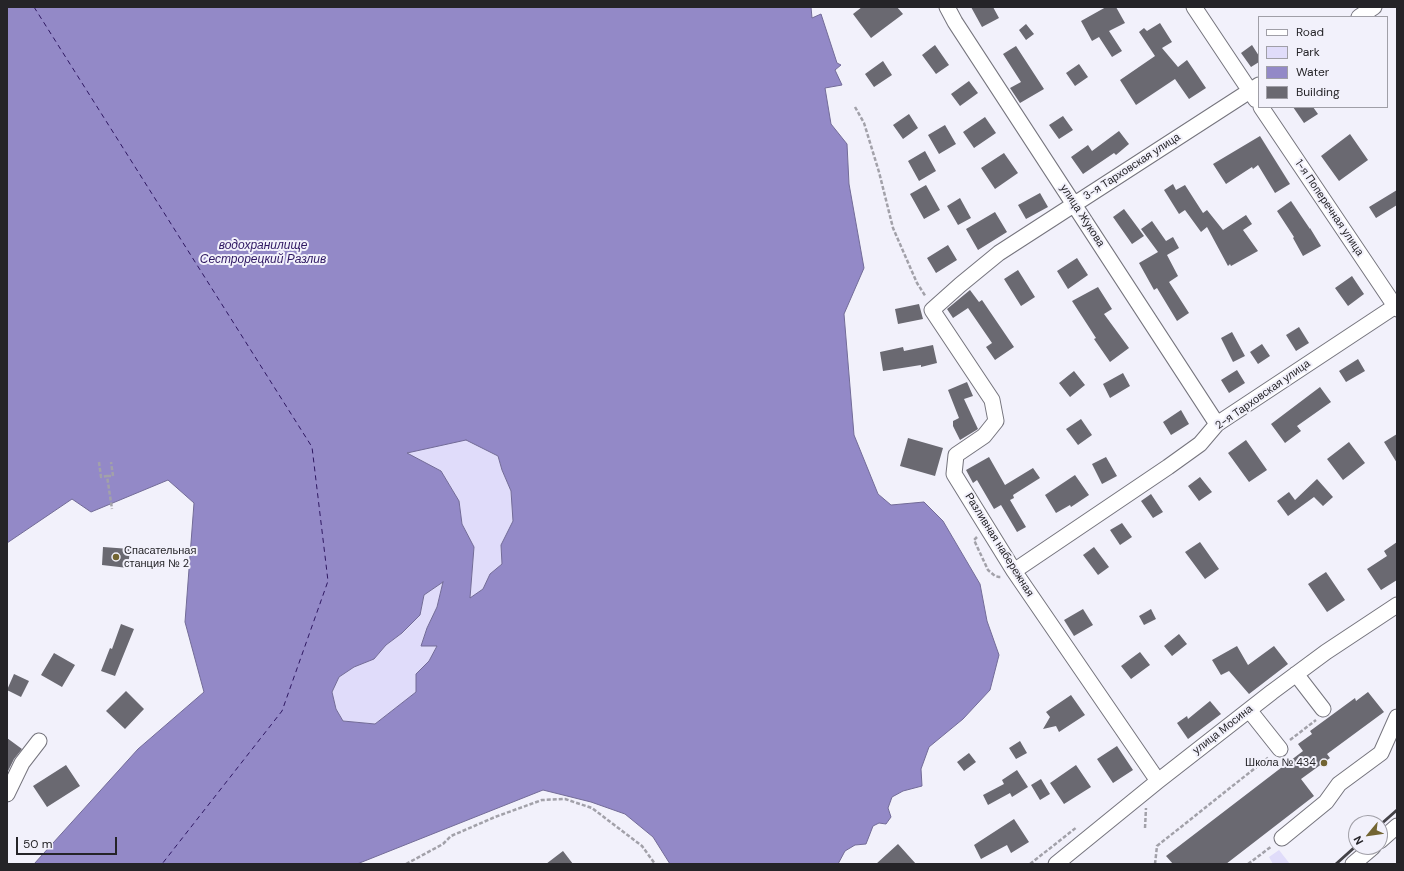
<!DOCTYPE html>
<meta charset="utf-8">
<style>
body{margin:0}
#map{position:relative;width:1404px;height:871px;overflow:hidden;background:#f2f1fb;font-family:"DM Sans",sans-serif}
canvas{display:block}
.frame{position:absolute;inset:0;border:8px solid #252428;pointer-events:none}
.legend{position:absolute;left:1258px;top:16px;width:130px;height:92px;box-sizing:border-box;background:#f2f1fb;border:1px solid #a09fa7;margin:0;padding:5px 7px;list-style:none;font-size:12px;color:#252428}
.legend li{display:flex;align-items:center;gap:8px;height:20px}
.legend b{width:20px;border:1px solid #a09fa7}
.north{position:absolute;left:1348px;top:815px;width:40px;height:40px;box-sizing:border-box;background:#f2f1fb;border:1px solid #a09fa7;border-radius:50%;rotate:241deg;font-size:11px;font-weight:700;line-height:16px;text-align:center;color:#252428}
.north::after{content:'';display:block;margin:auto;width:14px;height:18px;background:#736532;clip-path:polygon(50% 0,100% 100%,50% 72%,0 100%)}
.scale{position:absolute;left:16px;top:837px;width:101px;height:18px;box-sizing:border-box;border:2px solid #252428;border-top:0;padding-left:5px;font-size:12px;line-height:14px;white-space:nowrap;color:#252428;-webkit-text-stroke:3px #f2f1fb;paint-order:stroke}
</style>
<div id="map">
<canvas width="1404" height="871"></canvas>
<div class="frame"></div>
<ul class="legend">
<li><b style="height:5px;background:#fff"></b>Road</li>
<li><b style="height:11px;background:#e0dcfa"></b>Park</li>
<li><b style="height:11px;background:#9389c7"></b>Water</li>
<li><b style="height:11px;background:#6a6971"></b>Building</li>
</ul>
<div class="north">N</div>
<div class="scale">50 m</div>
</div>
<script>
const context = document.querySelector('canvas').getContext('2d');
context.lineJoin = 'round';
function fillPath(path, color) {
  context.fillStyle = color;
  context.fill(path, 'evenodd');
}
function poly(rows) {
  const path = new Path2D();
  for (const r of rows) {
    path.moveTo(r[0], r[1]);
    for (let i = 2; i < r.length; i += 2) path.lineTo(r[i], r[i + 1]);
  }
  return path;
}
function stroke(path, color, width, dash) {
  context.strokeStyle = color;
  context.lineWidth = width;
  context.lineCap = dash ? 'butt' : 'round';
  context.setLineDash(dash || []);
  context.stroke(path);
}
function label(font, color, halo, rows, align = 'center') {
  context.font = font + ' "DM Sans",sans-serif';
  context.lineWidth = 4;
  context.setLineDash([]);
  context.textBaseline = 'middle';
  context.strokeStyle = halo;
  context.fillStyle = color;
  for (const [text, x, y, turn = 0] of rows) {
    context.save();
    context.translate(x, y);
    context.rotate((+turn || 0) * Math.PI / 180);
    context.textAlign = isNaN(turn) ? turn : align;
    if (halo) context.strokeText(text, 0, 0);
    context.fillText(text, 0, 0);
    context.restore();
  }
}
fillPath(poly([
 [466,439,498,456,502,470,511,491,514,521,501,545,502,564,490,574,483,589,470,599,474,547,462,524,459,501,441,471,406,453],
 [443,582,437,607,427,628,421,646,437,646,429,661,416,674,416,692,375,724,343,721,336,709,332,692,339,677,354,667,374,659,386,645,403,633,420,615,424,595],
 [1279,850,1290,864,1273,864,1269,857]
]), '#e0dcfa');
const water = poly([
 [7,7,811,7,812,18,821,14,837,63,841,65,835,70,842,85,825,88,831,124,847,144,849,184,864,268,844,314,854,435,878,494,891,505,924,502,943,521,980,584,987,621,999,655,990,690,963,719,929,747,921,769,922,786,903,791,892,797,888,808,891,817,886,824,879,823,873,826,866,844,855,845,845,851,838,864,670,864,653,837,625,814,591,802,543,790,357,864,34,864,138,749,204,692,185,622,194,503,168,480,91,512,72,499,7,543,7,7],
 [466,440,498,456,502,470,511,491,513,521,501,545,502,564,490,574,483,589,470,598,474,547,462,524,459,501,441,471,407,453,466,440],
 [443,582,437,607,427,628,421,646,437,646,429,661,416,674,416,692,375,724,343,721,336,709,332,692,339,677,354,667,374,659,386,645,402,633,420,615,424,595,443,582]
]);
fillPath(water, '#9389c7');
stroke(water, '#726b97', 1);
stroke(poly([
 [34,7,312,447,328,581,282,711,162,864]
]), '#2f1862', 1, [5, 4]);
fillPath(poly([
 [862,7,897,7,903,14,871,38,853,14],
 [971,7,993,7,999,18,982,27],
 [1106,7,1116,7,1125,23,1109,31,1122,51,1112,57,1099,37,1092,41,1081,21],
 [1160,23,1172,42,1162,48,1178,67,1187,60,1206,88,1189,99,1175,79,1136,105,1120,80,1155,56,1139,32,1144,28,1147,31],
 [1026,24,1034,34,1026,40,1019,30],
 [935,45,949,65,936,74,922,55],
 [1252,45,1259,56,1259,62,1251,67,1241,53],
 [1016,46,1044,89,1020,103,1010,88,1021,82,1003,54],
 [883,61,892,75,874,87,865,74],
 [1079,64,1088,77,1075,86,1066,73],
 [969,81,978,93,960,106,951,94],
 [1293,107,1313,107,1318,114,1304,123],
 [909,114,918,128,903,139,893,125],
 [1063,116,1073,130,1059,139,1049,125],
 [985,117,996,133,974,148,963,132],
 [945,125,956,144,939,154,928,135],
 [1119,131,1129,144,1116,155,1114,153,1083,174,1071,157,1088,145,1092,151],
 [1350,134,1368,160,1339,181,1321,156],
 [1260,136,1290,184,1275,193,1258,165,1253,169,1252,167,1226,184,1213,164],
 [925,151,936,171,919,181,908,161],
 [1004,153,1018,173,995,189,981,168],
 [1173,184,1176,190,1185,185,1203,213,1207,210,1223,230,1246,215,1252,224,1243,230,1258,251,1231,266,1230,264,1228,266,1207,227,1201,232,1185,210,1179,214,1164,190],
 [926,185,940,210,924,219,910,194],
 [1397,190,1397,205,1376,218,1369,207],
 [1040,193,1048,207,1026,219,1018,205],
 [960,198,971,218,958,225,947,206],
 [1291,201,1310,229,1310,228,1321,246,1303,256,1293,238,1294,237,1277,211],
 [1124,209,1144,236,1132,244,1113,217],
 [995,212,1007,232,978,250,966,229],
 [1152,221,1166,241,1173,237,1179,248,1167,255,1178,276,1169,282,1189,313,1177,321,1157,288,1154,290,1139,263,1158,252,1141,229],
 [948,245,957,260,936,273,927,258],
 [1077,258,1088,275,1068,289,1057,271],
 [1018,270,1035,297,1021,306,1004,279],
 [1352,276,1364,294,1348,306,1335,288],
 [1098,287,1112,309,1104,314,1129,348,1110,362,1094,339,1096,338,1072,301],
 [970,290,979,302,982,300,1014,347,995,360,986,347,992,343,968,308,953,318,947,309],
 [919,304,923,319,898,324,895,309],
 [1299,327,1309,343,1296,351,1286,335],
 [1232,332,1245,356,1233,362,1221,338],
 [1262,344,1270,356,1258,364,1250,352],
 [933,345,937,363,921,367,921,365,883,371,880,352,903,347,904,351],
 [1358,359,1365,371,1346,382,1339,371],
 [1237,370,1245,383,1229,393,1221,380],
 [1074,371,1085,385,1070,397,1059,383],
 [1123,373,1130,386,1110,398,1103,384],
 [967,382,973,396,964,399,978,429,960,440,953,426,953,421,959,418,948,390],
 [1320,387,1331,402,1297,426,1301,431,1285,443,1271,424],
 [1181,410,1189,424,1171,435,1163,422],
 [1081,419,1092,435,1078,445,1066,429],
 [1397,434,1397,463,1384,442],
 [908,438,943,448,935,476,900,466],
 [1246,440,1267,470,1249,482,1228,453],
 [1349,442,1365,463,1343,480,1327,459],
 [989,457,1005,485,1033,468,1040,478,1013,495,1014,498,1010,500,1026,527,1017,532,1001,505,994,509,977,480,973,483,966,470],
 [1106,457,1117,476,1102,484,1092,464],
 [1075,475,1089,495,1071,507,1070,505,1056,513,1045,495],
 [1200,477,1212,492,1199,501,1188,486],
 [1317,479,1333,497,1323,506,1314,497,1288,516,1277,501,1289,492,1295,500],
 [1151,494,1163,512,1153,518,1141,501],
 [1122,523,1132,537,1120,545,1110,530],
 [1200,542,1219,569,1205,579,1185,552],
 [1397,542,1397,580,1381,590,1367,569,1387,556,1384,551],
 [103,547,130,549,128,568,102,565],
 [1094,547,1109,567,1098,575,1083,555],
 [1326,572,1345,600,1327,612,1308,584],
 [1083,609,1093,625,1074,636,1064,620],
 [1151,609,1156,619,1144,625,1139,616],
 [121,624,134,629,115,676,101,671,110,648,112,649],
 [1179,634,1187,644,1172,656,1164,646],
 [1237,646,1248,665,1274,646,1288,664,1249,694,1229,671,1221,675,1212,660],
 [1140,652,1150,665,1131,679,1121,666],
 [54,653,75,665,62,687,41,675],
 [14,674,29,681,21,697,7,690],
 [126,691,144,709,125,729,106,711],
 [1368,692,1384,712,1327,754,1330,758,1301,779,1314,796,1226,864,1173,864,1166,856,1303,751,1298,744,1312,734,1310,731,1355,698,1356,701],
 [1071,695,1085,715,1059,732,1056,726,1043,729,1050,717,1046,712],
 [1210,701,1221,714,1188,739,1177,723,1187,716,1188,719],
 [7,738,22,749,14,759,7,773],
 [1020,741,1027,753,1016,759,1009,748],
 [1117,746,1133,770,1113,783,1097,759],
 [969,753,976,762,964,771,957,762],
 [66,765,80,786,47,807,33,786],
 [1076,765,1091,787,1064,804,1050,783],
 [1017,770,1028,787,1012,797,1010,793,988,805,983,795,1004,784,1002,780],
 [1041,779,1050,794,1040,800,1031,785],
 [1014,819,1029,842,1011,853,1007,845,981,859,974,845],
 [898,844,916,864,876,864],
 [563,851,573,864,546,864]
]), '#6a6971');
const minor = poly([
 [947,7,955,22,1217,424],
 [1194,7,1256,100],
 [1359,17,1374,7],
 [1261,107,1397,309],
 [1014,571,1168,467,1200,444,1217,424,1397,305],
 [1296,674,1323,709],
 [1249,710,1280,749],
 [1158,781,1014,571,954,474,956,455,984,436,996,421,992,400,932,310,960,285,999,253,1259,85],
 [7,794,22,763,39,741],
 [1282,838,1326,802,1339,784,1381,753,1397,717],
 [1380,841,1397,826],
 [1056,864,1158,781,1272,692,1326,652,1397,605],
 [1353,864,1373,847]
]);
stroke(minor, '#75747d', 17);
stroke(poly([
 [855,107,864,123,879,172,893,228,917,283,926,297],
 [99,462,101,477,107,476,112,509],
 [107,476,113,476,111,462],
 [977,537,974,540,988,570,995,576,999,577,1001,577],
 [1290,740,1316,720],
 [1145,828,1146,808],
 [406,864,443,844,451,836,495,817,542,800,565,799,592,808,642,846,655,864],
 [1030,864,1077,827],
 [1155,864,1157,846,1269,757],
 [1248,864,1272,846]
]), '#a2a1a9', 2.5, [4, 2]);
stroke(minor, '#fff', 15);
stroke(poly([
 [1380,825,1397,810],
 [1336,864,1356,846]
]), '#434247', 3);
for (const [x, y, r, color] of [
 [116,557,4,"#736532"],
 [1324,763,4,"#736532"]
]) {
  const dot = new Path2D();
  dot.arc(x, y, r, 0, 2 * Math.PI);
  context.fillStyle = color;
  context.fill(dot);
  stroke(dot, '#f2f1fb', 1.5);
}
label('11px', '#252428', '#f2f1fb', [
 ["3-я Тарховская улица",1132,167,-33],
 ["1-я Поперечная улица",1329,208,56],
 ["улица Жукова",1082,216,57],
 ["2-я Тарховская улица",1263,395,-35],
 ["Разливная набережная",999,545,58],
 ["улица Мосина",1223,730,-38]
]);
label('11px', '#252428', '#f2f1fb', [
 ["Спасательная",124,551],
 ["станция № 2",124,564],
 ["Школа № 434",1316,763,"right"]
], 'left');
label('italic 12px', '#2f1862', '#f2f1fb', [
 ["водохранилище",263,246],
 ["Сестрорецкий Разлив",263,260]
]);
</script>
